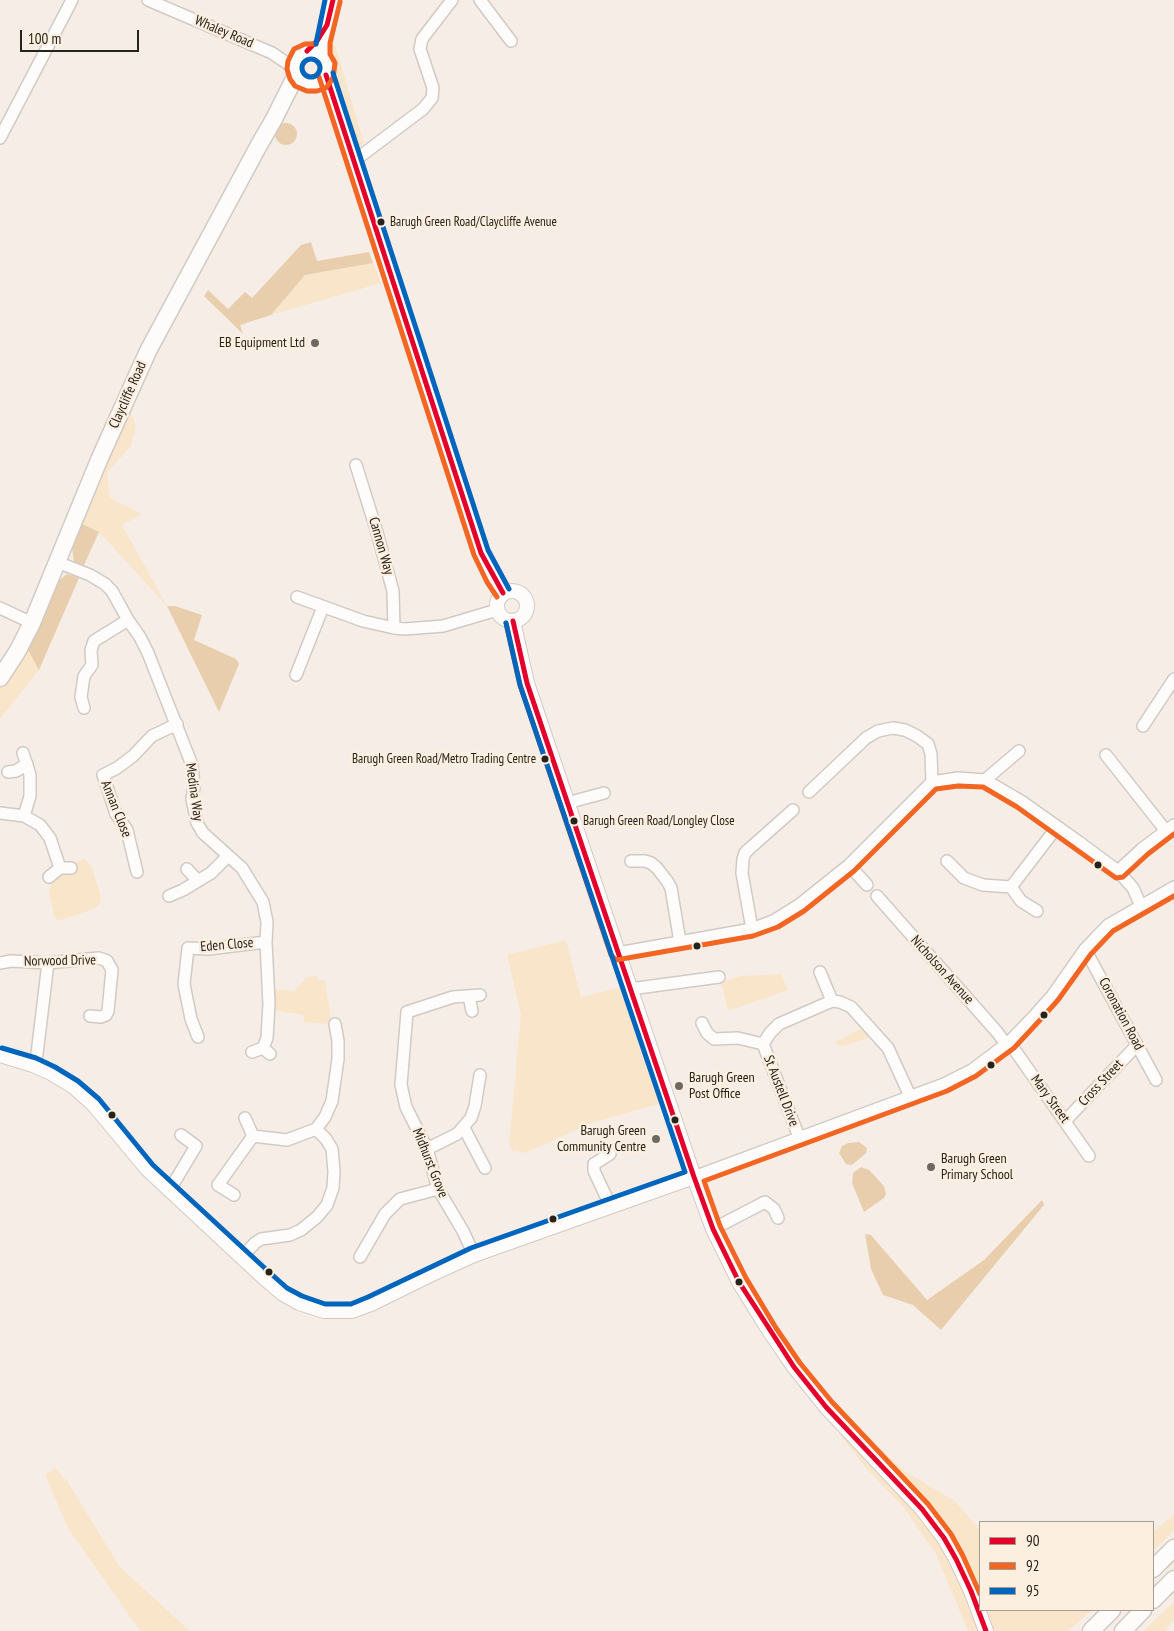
<!DOCTYPE html>
<style>
body{margin:0}
#map{position:relative;width:1174px;height:1631px;overflow:hidden;background:#f6eee6;font-family:"PT Sans Narrow",sans-serif}
canvas{display:block}
.legend{position:absolute;left:979px;top:1521px;width:175px;height:90px;box-sizing:border-box;background:#fcefe0;border:1px solid #a69d92;margin:0;padding:6px 9px;list-style:none;font-size:15px;color:#26221c}
.legend li{display:flex;align-items:center;gap:10px;height:25px}
.legend b{width:25px;border:1px solid #a69d92}
.scale{position:absolute;left:20px;top:30px;width:119px;height:22px;box-sizing:border-box;border:2px solid #26221c;border-top:0;padding-left:6px;font-size:15px;line-height:18px;white-space:nowrap;color:#26221c;-webkit-text-stroke:4px #fcefe0;paint-order:stroke}
</style>
<div id="map">
<canvas width="1174" height="1631"></canvas>
<ul class="legend">
<li><b style="height:6px;background:#e4002b"></b>90</li>
<li><b style="height:6px;background:#f26522"></b>92</li>
<li><b style="height:6px;background:#0065bd"></b>95</li>
</ul>
<div class="scale">100 m</div>
</div>
<script>
const context = document.querySelector('canvas').getContext('2d');
context.lineJoin = 'round';
function fillPath(path, color) {
  context.fillStyle = color;
  context.fill(path, 'evenodd');
}
function poly(rows) {
  const path = new Path2D();
  for (const r of rows) {
    if (r.length === 3) {
      path.moveTo(r[0] + r[2], r[1]);
      path.arc(r[0], r[1], r[2], 0, 2 * Math.PI);
      continue;
    }
    path.moveTo(r[0], r[1]);
    for (let i = 2; i < r.length; i += 2) path.lineTo(r[i], r[i + 1]);
  }
  return path;
}
function stroke(path, color, width, dash) {
  context.strokeStyle = color;
  context.lineWidth = width;
  context.lineCap = dash ? 'butt' : 'round';
  context.setLineDash(dash || []);
  context.stroke(path);
}
function label(font, color, halo, rows, align = 'center') {
  context.font = font + ' "PT Sans Narrow",sans-serif';
  context.lineWidth = 5;
  context.setLineDash([]);
  context.textBaseline = 'middle';
  context.strokeStyle = halo;
  context.fillStyle = color;
  for (const [text, x, y, turn = 0] of rows) {
    context.save();
    context.translate(x, y);
    context.rotate((+turn || 0) * Math.PI / 180);
    context.textAlign = isNaN(turn) ? turn : align;
    if (halo) context.strokeText(text, 0, 0);
    context.fillText(text, 0, 0);
    context.restore();
  }
}
fillPath(poly([
 [333,38,364,143,357,149,332,61],
 [373,263,381,283,271,315,305,275],
 [130,411,136,426,131,446,107,473,110,498,142,514,122,525,167,606,99,532,80,523],
 [28,650,39,670,0,719,0,689],
 [84,859,88,862,92,868,101,896,100,904,94,909,58,921,54,916,49,893,52,882,58,876,72,874,75,863],
 [566,940,581,997,621,987,662,1103,591,1123,525,1153,515,1150,513,1152,509,1145,521,1014,507,955],
 [781,974,788,990,728,1011,721,982,741,976],
 [316,975,318,980,325,980,331,1019,327,1022,328,1024,304,1022,304,1015,273,1010,270,989,294,991,306,978],
 [863,1028,870,1037,844,1046,840,1046,835,1042],
 [854,1425,906,1472,955,1501,980,1530,980,1601,957,1545,904,1481,852,1428],
 [839,1434,843,1435,900,1491,948,1556,973,1614,979,1631,968,1631,936,1554,904,1508,866,1468],
 [55,1468,67,1481,120,1567,190,1631,140,1631,68,1528,45,1475],
 [1174,1515,1174,1530,1153,1551,1153,1532],
 [1174,1602,1174,1619,1165,1631,1143,1631],
 [984,1610,1092,1610,1068,1631,992,1631]
]), '#f9e5ca');
fillPath(poly([
 [286,134,11],
 [311,242,317,261,369,252,373,263,305,275,271,315,240,325,243,334,204,296,208,290,228,309,245,292,252,298,301,245],
 [80,523,99,532,83,567,74,561,71,542],
 [67,574,79,578,39,670,28,650,59,580],
 [167,606,175,606,202,615,194,640,236,659,239,664,219,712],
 [859,1142,867,1148,866,1153,852,1165,846,1164,839,1153,842,1146,848,1143],
 [861,1167,869,1170,884,1186,886,1194,884,1198,864,1212,852,1183,853,1173],
 [1042,1200,1044,1205,941,1330,913,1305,883,1295,871,1269,865,1234,871,1235,927,1300,984,1260]
]), '#e8ceac');
const minor = poly([
 [148,0,272,53,294,68],
 [480,0,511,41],
 [0,138,72,0],
 [354,161,423,109,432,98,433,88,420,49,422,39,452,0],
 [356,465,376,529,393,591,394,628],
 [57,562,90,575,105,584,112,591,128,620,140,637,148,653,192,765,194,787,192,799,197,823,203,833,242,868,263,902,267,922,266,942,269,1004,267,1038,263,1048],
 [297,597,363,621,394,628,405,629,443,626,497,610],
 [0,608,32,623],
 [296,675,323,607],
 [84,708,81,697,84,676,92,665,91,650,94,641,128,620],
 [1143,726,1174,679],
 [23,753,30,775,30,796,24,816],
 [1106,755,1166,831],
 [8,772,16,771,27,764],
 [985,780,1019,751],
 [809,792,866,738,878,731,893,728,905,730,917,736,928,744,931,754,932,782],
 [567,803,604,793],
 [0,813,24,816,40,825,50,838,60,868],
 [631,861,645,861,651,863,657,868,667,881,671,888,680,942],
 [947,861,964,878,983,885,1011,887,1021,901,1037,911],
 [849,865,867,885],
 [187,869,198,881],
 [1118,871,1143,848,1174,825],
 [137,872,127,830,116,814,103,775,117,768,133,756,152,736,177,724],
 [49,877,60,868,71,868],
 [1011,887,1057,827],
 [169,896,183,890,211,873,228,856],
 [877,896,997,1032,1006,1044],
 [752,929,742,873,743,859,745,853,749,849,793,810],
 [1085,949,1156,1080],
 [618,953,752,929,775,920,799,905,849,865,932,782,958,778,985,780,1021,801,1079,842,1118,871,1133,888,1141,906],
 [0,963,11,961,48,963,99,958,107,961,112,970,108,1011,106,1015,101,1017,90,1016],
 [820,972,832,1001],
 [630,989,719,977],
 [469,996,472,1011],
 [702,1023,707,1033,714,1039,738,1038,763,1044],
 [198,1037,191,1019,184,984,188,948,208,949,266,942],
 [1009,1042,1089,1156],
 [252,1052,263,1048,270,1054],
 [33,1065,37,1054,48,963],
 [245,1118,253,1136],
 [1066,1120,1137,1045],
 [464,1128,485,1168],
 [799,1137,763,1044,770,1033,779,1024,832,1001,840,1002,851,1007,888,1048,910,1096],
 [427,1149,457,1134,471,1118,475,1106,480,1075],
 [610,1154,594,1164,594,1171,611,1207],
 [694,1177,944,1084,972,1070,1009,1042,1036,1014,1052,996,1085,949,1108,925,1174,887],
 [169,1191,196,1146,181,1135],
 [234,1195,218,1185,253,1136,287,1140,316,1129],
 [713,1229,765,1202,774,1209,778,1218],
 [474,1255,463,1231,438,1189,427,1149,406,1107,401,1085,407,1012,453,997,480,995],
 [242,1257,255,1243,261,1239,290,1235,301,1230,317,1217,327,1205,333,1188,334,1171,332,1149,326,1139,316,1129,325,1117,332,1101,338,1059,338,1041,335,1024],
 [360,1257,385,1214,400,1199,438,1189]
]);
const major = poly([
 [326,75,481,553,494,579,503,593],
 [512,606,15],
 [513,621,527,683,694,1177,713,1229,739,1282,770,1332,794,1367,826,1407,922,1509,944,1538,956,1559,971,1591,986,1631],
 [0,1055,33,1065,51,1073,74,1087,93,1104,148,1170,264,1278,283,1294,299,1303,324,1311,352,1311,371,1304,430,1275,474,1255,694,1177]
]);
const highway = poly([
 [323,56,314,51,307,51,298,56,295,62,294,68,296,75,300,80,308,84,315,84,322,81,326,75,328,64,323,56,323,42,333,0],
 [0,678,17,652,32,623,99,460,148,351,259,145,274,119,296,75],
 [1153,1569,1174,1548],
 [1153,1600,1174,1579],
 [1091,1631,1112,1610],
 [1123,1631,1143,1610]
]);
stroke(minor, '#d0cac4', 14);
stroke(major, '#d0cac4', 16);
stroke(highway, '#d0cac4', 19);
stroke(minor, '#fefcfb', 11);
stroke(major, '#fefcfb', 14);
stroke(highway, '#fefcfb', 16);
stroke(poly([
 [307,51,317,41,327,25,333,0],
 [326,75,481,553,503,593],
 [513,621,527,683,694,1177,713,1229,739,1282,794,1367,826,1407,922,1509,944,1538,956,1559,971,1591,986,1631]
]), '#e4002b', 5);
stroke(poly([
 [316,44,305,44,294,49,288,61,287,69,290,79,295,86,307,91,317,91,326,88,333,78,335,63,330,54,330,43,340,2],
 [319,77,474,555,487,582,497,597],
 [506,623,520,685,611,955,616,960,753,936,778,927,804,911,854,871,936,789,958,786,983,787,1017,807,1116,878,1123,877,1148,854,1174,834],
 [980,1594,963,1556,951,1534,928,1504,832,1402,800,1363,776,1328,746,1278,720,1226,704,1181,947,1091,976,1076,1014,1048,1041,1019,1058,1000,1091,954,1113,931,1174,896]
]), '#f26522', 5);
stroke(poly([
 [316,44,325,0],
 [311,68,9],
 [333,73,488,550,509,589],
 [2,1048,36,1058,55,1067,78,1081,99,1099,153,1165,269,1272,287,1288,302,1296,325,1304,351,1304,368,1297,471,1248,685,1172,520,685,506,623]
]), '#0065bd', 5);
for (const [x, y, r, color] of [
 [381,222,4.5,"#26221c"],
 [315,343,5,"#6f6963"],
 [545,759,4.5,"#26221c"],
 [574,821,4.5,"#26221c"],
 [1098,865,4.5,"#26221c"],
 [697,946,4.5,"#26221c"],
 [1044,1015,4.5,"#26221c"],
 [991,1065,4.5,"#26221c"],
 [679,1086,5,"#6f6963"],
 [112,1115,4.5,"#26221c"],
 [675,1120,4.5,"#26221c"],
 [656,1139,5,"#6f6963"],
 [931,1167,5,"#6f6963"],
 [553,1219,4.5,"#26221c"],
 [269,1272,4.5,"#26221c"],
 [739,1282,4.5,"#26221c"]
]) {
  const dot = new Path2D();
  dot.arc(x, y, r, 0, 2 * Math.PI);
  context.fillStyle = color;
  context.fill(dot);
  stroke(dot, '#fcefe0', 2);
}
label('13px', '#26221c', '#fcefe0', [
 ["Barugh Green Road/Claycliffe Avenue",390,222],
 ["Barugh Green Road/Metro Trading Centre",536,759,"right"],
 ["Barugh Green Road/Longley Close",583,821]
], 'left');
label('14px', '#26221c', '#fcefe0', [
 ["Whaley Road",224,32,23],
 ["Claycliffe Road",128,395,-66],
 ["Cannon Way",381,546,74],
 ["Medina Way",194,792,82],
 ["Annan Close",116,809,68],
 ["Eden Close",227,945,-5],
 ["Norwood Drive",60,961,-1],
 ["Nicholson Avenue",942,970,48],
 ["Coronation Road",1121,1014,62],
 ["Cross Street",1101,1083,-47],
 ["St Austell Drive",781,1091,69],
 ["Mary Street",1050,1099,54],
 ["Midhurst Grove",430,1163,68]
]);
label('14px', '#26221c', '#fcefe0', [
 ["EB Equipment Ltd",305,343],
 ["Barugh Green",689,1078,"left"],
 ["Post Office",689,1094,"left"],
 ["Barugh Green",646,1131],
 ["Community Centre",646,1147],
 ["Barugh Green",941,1159,"left"],
 ["Primary School",941,1175,"left"]
], 'right');
</script>
